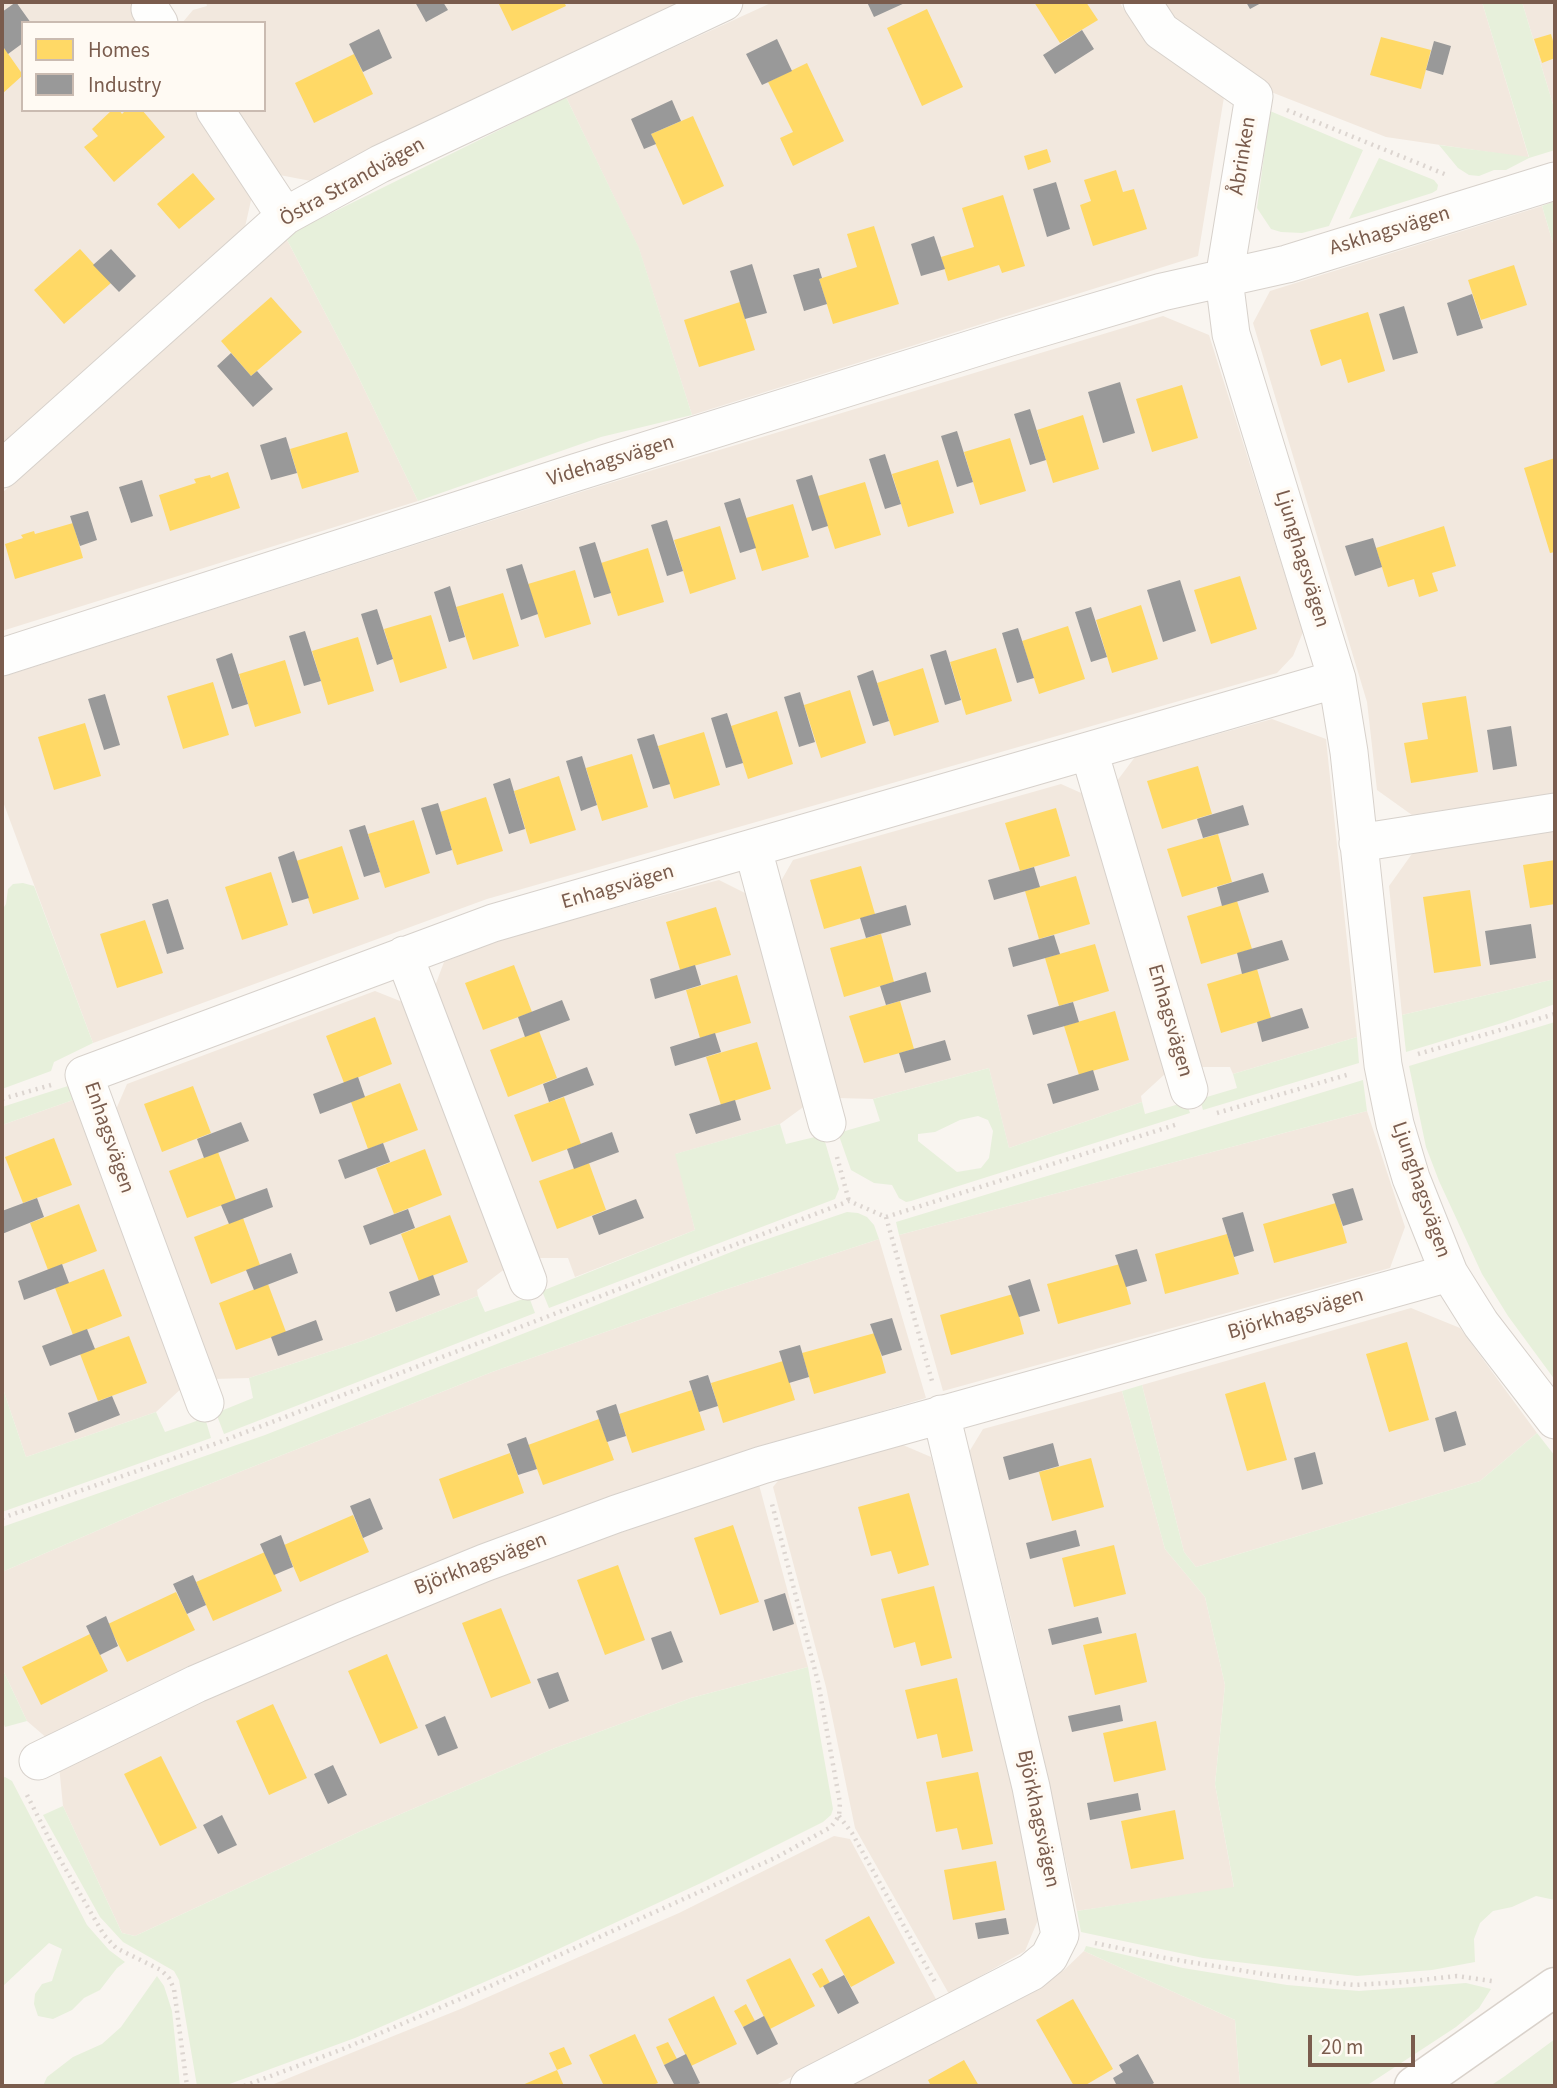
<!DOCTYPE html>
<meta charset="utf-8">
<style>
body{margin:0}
#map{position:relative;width:1557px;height:2088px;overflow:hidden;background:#f9f5f0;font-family:"Source Sans 3",sans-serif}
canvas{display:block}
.frame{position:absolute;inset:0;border:4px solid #7a5c4d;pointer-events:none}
.legend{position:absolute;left:21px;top:21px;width:245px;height:91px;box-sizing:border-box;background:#fffaf3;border:2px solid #cabbb1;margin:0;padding:9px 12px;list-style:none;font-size:21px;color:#7a5c4d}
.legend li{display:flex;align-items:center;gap:14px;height:35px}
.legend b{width:35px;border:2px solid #cabbb1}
.scale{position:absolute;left:1308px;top:2035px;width:107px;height:32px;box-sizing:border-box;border:4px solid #7a5c4d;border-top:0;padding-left:9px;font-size:21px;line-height:24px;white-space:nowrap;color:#7a5c4d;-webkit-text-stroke:5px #fffaf3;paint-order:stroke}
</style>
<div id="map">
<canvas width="1557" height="2088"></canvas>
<div class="frame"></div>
<ul class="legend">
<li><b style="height:19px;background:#ffd966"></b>Homes</li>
<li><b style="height:19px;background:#999"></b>Industry</li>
</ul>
<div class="scale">20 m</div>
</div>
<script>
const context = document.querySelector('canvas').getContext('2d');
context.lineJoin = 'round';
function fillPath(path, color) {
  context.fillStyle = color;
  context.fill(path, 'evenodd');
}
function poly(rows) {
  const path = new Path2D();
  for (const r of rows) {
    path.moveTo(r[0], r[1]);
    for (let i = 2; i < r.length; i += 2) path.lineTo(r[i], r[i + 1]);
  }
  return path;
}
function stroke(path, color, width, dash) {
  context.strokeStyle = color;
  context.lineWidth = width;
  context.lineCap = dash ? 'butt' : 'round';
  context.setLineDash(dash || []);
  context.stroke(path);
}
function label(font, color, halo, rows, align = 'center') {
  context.font = font + ' "Source Sans 3",sans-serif';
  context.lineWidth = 7;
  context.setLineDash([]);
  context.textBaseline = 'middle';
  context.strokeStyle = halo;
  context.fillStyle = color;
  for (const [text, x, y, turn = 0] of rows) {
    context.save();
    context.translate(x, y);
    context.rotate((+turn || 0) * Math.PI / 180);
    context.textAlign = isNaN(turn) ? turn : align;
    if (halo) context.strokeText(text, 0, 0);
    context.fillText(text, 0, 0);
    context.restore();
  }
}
fillPath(poly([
 [2,2,133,2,147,23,23,23,23,110,204,110,254,187,245,227,2,447],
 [206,2,681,2,500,86,311,181,269,173,230,110,264,110,264,23,182,23,193,10,207,6],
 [773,2,1119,2,1136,27,1224,97,1198,256,692,415,639,249,566,97],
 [1162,2,1482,2,1529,158,1386,137,1266,90,1176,26],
 [1522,2,1555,2,1555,111],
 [1542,206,1555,250,1555,794,1412,815,1377,790,1367,702,1253,323,1270,291],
 [285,236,356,372,418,501,2,631,2,493,129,381],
 [1163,316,1209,335,1303,632,1293,656,1277,673,487,899,93,1043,2,799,2,677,590,489],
 [1272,719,1326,739,1357,1037,1233,1074,1230,1067,1196,1067,1117,781,1135,757],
 [1061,784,1088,796,1166,1073,1141,1096,1142,1102,1009,1148,989,1068,873,1099,838,1098,777,888,793,860],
 [1555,828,1555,979,1402,1015,1389,886,1414,851],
 [719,880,747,894,806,1105,780,1124,676,1154,695,1230,575,1277,568,1258,534,1258,432,994,444,962,507,937],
 [375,991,405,1003,506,1268,477,1290,478,1296,362,1341,249,1378,213,1379,114,1114,127,1084],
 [73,1100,183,1387,156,1412,26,1457,2,1386,2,1125],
 [1367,1111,1405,1227,1390,1268,943,1391,899,1235],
 [879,1239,926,1398,742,1453,48,1739,27,1721,2,1668,2,1572,156,1505,492,1372,721,1291],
 [1411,1308,1460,1328,1537,1433,1480,1481,1196,1567,1184,1552,1142,1385],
 [1122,1391,1165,1549,1205,1597,1225,1685,1215,1784,1234,1888,1077,1911,1015,1635,969,1452,983,1429],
 [896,1442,931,1457,971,1606,1004,1743,1040,1915,1025,1951,949,1994,855,1828,826,1687,773,1487,781,1477],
 [758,1481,808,1667,691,1698,555,1748,361,1831,135,1936,122,1933,63,1806,59,1766,322,1645,517,1564],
 [834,1836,850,1839,937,2001,774,2086,269,2086,463,2008,679,1913],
 [1084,1951,1235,2020,1240,2086,844,2086,1064,1970]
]), '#f2e8de');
fillPath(poly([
 [1482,2,1522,2,1555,111,1555,150,1529,158,1506,170,1494,170,1479,176,1469,175,1458,168,1439,145,1529,157],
 [566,97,639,248,692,415,601,437,418,501,356,372,285,236],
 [1270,111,1363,150,1329,226,1302,233,1281,232,1271,229,1257,208],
 [1379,158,1434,180,1438,185,1437,190,1432,193,1349,219],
 [1555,201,1555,250,1542,206],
 [23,883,34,886,93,1043,54,1062,51,1071,2,1089,2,910,6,904,8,889,13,884],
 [1555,979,1555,1004,1502,1023,1406,1052,1402,1015],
 [1555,1022,1555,1380,1508,1316,1482,1274,1439,1181,1426,1147,1409,1066],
 [1357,1037,1359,1063,1203,1110,1200,1099,1237,1088,1233,1074],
 [989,1068,1009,1148,1142,1102,1145,1114,1186,1102,1190,1113,911,1201,906,1202,899,1198,892,1185,874,1183,851,1170,838,1133,880,1121,873,1099],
 [978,1116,988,1120,993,1131,989,1158,981,1168,957,1172,918,1141,918,1134,935,1132,960,1120],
 [1363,1080,1367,1111,899,1235,896,1222],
 [68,1086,73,1100,2,1125,2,1107],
 [780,1124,786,1144,823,1135,839,1189,835,1199,549,1308,542,1291,695,1230,675,1154],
 [847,1212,858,1213,867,1217,874,1225,879,1239,721,1291,492,1372,156,1505,2,1572,2,1527,265,1435,744,1247],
 [478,1296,485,1312,529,1297,535,1313,224,1434,216,1413,253,1398,249,1378,362,1341],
 [1142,1385,1184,1552,1196,1567,1480,1481,1537,1433,1555,1456,1555,1900,1536,1896,1512,1907,1493,1911,1480,1923,1474,1939,1475,1962,1432,1970,1357,1976,1203,1958,1081,1932,1077,1911,1234,1887,1215,1784,1225,1685,1205,1597,1165,1549,1122,1391],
 [2,1386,26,1457,156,1412,165,1432,205,1418,211,1438,2,1512],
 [808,1667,833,1809,831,1815,823,1822,701,1883,526,1964,355,2038,224,2086,197,2086,179,1980,174,1971,123,1942,100,1917,43,1815,63,1806,122,1933,135,1936,361,1831,555,1748,691,1698],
 [2,1668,27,1721,5,1727,2,1720],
 [5,1777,12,1781,87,1925,109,1950,125,1962,117,1968,100,1990,84,1998,72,2010,53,2019,38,2016,34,2004,35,1994,42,1984,52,1981,62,1949,49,1943,2,1987,2,1778],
 [1086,1946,1183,1968,1287,1985,1359,1991,1466,1983,1491,1989,1479,2008,1456,2027,1366,2086,1240,2086,1235,2020,1084,1951],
 [157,1976,164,1986,172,2011,180,2086,43,2086,47,2077,73,2057,102,2044,121,2027],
 [1555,2039,1555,2086,1490,2086,1505,2076]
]), '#e7f0db');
fillPath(poly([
 [498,2,564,2,566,6,512,31],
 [1034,2,1086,2,1098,20,1060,43],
 [927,9,963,87,922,106,887,28],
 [1551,34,1555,48,1555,58,1542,63,1534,39],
 [1381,37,1431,50,1421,89,1370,75],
 [2,45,23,75,2,94],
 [354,54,373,94,314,123,295,83],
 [807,63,844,141,793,166,780,138,793,132,768,82],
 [112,110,119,110,122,114,126,110,142,110,165,137,114,182,84,147,98,136,92,129],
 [693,116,724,186,683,205,651,134],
 [1047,149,1051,162,1028,170,1024,156],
 [1116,170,1123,192,1134,189,1147,229,1093,246,1080,205,1091,201,1084,180],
 [193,173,215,199,179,229,157,204],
 [1003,195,1025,266,1002,273,999,265,948,281,941,257,974,247,962,208],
 [874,226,899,304,833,324,819,279,857,267,847,234],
 [80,249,111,283,64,324,34,290],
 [1514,265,1527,305,1481,320,1468,280],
 [271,297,302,332,251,376,221,341],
 [740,302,755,350,699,367,684,320],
 [1368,312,1385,371,1348,383,1341,359,1321,366,1310,330],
 [1182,385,1198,438,1152,452,1136,399],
 [1083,415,1099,469,1053,483,1037,430],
 [347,432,359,472,302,489,290,449],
 [1010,438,1026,491,980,505,964,452],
 [1555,458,1555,552,1550,553,1524,468],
 [938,460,954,513,908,527,892,474],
 [228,472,240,508,170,531,159,495,196,483,194,479,210,475,211,478],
 [865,482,881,535,835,549,818,496],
 [793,504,809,557,762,571,746,518],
 [73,523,83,558,15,579,5,544,23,538,21,535,34,531,35,534],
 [720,526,736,579,690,594,674,540],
 [1444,526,1456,566,1432,573,1438,591,1419,597,1414,579,1388,587,1376,548],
 [648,548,664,602,618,616,601,563],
 [575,570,591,624,545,638,528,584],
 [1240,576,1257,629,1211,644,1194,590],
 [503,593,519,646,473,660,456,607],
 [1141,605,1158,659,1112,673,1096,620],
 [431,615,447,668,400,683,384,629],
 [1068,626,1085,679,1039,694,1022,641],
 [358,637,374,691,328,705,312,651],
 [996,648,1012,701,966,715,950,662],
 [285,660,301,713,255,727,239,674],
 [923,668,939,722,894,736,877,683],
 [213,682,229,735,183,749,167,696],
 [850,690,866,743,821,758,804,705],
 [1466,696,1478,772,1411,783,1404,743,1428,739,1422,703],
 [777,711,793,764,748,779,731,726],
 [85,723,101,776,54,790,38,737],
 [704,732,720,785,674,799,658,746],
 [632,754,648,807,602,821,586,768],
 [1198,766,1212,814,1162,829,1147,781],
 [559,776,576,830,530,844,514,791],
 [486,797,503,851,457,865,440,812],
 [1056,808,1070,856,1020,871,1005,823],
 [414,820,430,873,385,888,368,834],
 [1218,834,1232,882,1182,897,1167,849],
 [342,846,359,899,313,914,296,861],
 [1555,860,1555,904,1530,908,1523,865],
 [861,866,875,914,824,929,810,880],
 [271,872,288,925,242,940,225,887],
 [1076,876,1090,924,1039,939,1025,891],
 [1470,890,1481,966,1434,973,1423,897],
 [1237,901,1252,949,1201,964,1187,916],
 [716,907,731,955,680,970,666,922],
 [145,920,163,973,117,988,100,934],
 [881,934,894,982,844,997,830,948],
 [1095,944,1109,991,1059,1006,1045,958],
 [514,965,532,1012,483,1030,465,983],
 [1257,969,1271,1018,1221,1033,1207,984],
 [737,975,751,1023,700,1038,686,990],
 [900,1001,914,1049,864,1063,849,1016],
 [1115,1011,1129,1060,1079,1075,1064,1026],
 [375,1017,392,1064,344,1083,326,1036],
 [539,1031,557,1078,508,1097,490,1050],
 [757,1042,771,1089,721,1105,706,1057],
 [400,1083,418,1130,368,1149,351,1102],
 [193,1086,211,1133,162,1152,144,1104],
 [564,1097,581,1144,532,1162,514,1115],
 [54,1138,72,1185,23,1203,5,1157],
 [425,1149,442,1195,394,1214,376,1168],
 [218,1152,236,1200,187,1218,169,1171],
 [589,1163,606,1210,557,1229,539,1181],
 [1336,1203,1347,1243,1274,1263,1263,1224],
 [79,1204,97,1251,48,1270,30,1223],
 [450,1215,468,1262,419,1281,401,1234],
 [243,1218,260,1265,211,1284,194,1237],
 [1227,1234,1239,1274,1165,1294,1155,1254],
 [1120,1264,1131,1304,1058,1324,1047,1284],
 [104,1269,122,1316,73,1335,55,1288],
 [268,1284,286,1332,236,1350,219,1303],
 [1013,1294,1024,1334,951,1355,940,1315],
 [875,1333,886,1373,814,1394,802,1353],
 [129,1336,147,1383,98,1401,80,1354],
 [1407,1342,1429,1420,1389,1432,1366,1354],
 [783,1361,795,1400,723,1423,711,1383],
 [1265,1382,1287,1460,1247,1471,1225,1394],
 [692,1390,705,1430,632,1453,619,1414],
 [599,1419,614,1460,543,1485,528,1445],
 [510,1453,524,1493,453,1519,439,1479],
 [1091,1458,1104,1507,1052,1521,1039,1472],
 [909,1493,929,1565,898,1574,891,1551,871,1556,858,1507],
 [353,1515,369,1552,300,1582,284,1545],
 [733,1525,759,1602,720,1615,694,1538],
 [1114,1545,1126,1594,1074,1607,1062,1558],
 [265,1552,282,1591,213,1621,196,1582],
 [618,1565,645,1640,605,1655,577,1580],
 [934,1586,952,1658,921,1666,915,1642,894,1648,881,1599],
 [176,1592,195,1630,127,1662,108,1624],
 [501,1608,531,1683,491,1698,462,1623],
 [1136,1633,1147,1682,1095,1695,1083,1645],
 [90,1634,108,1671,41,1705,22,1667],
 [387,1654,418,1728,380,1744,348,1671],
 [957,1678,973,1751,942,1758,937,1734,917,1739,905,1690],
 [273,1704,307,1778,269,1795,236,1721],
 [1156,1721,1166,1770,1114,1782,1103,1733],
 [161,1756,197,1828,160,1846,124,1774],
 [978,1772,993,1844,962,1850,957,1828,936,1832,926,1782],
 [1175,1810,1184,1859,1131,1869,1121,1821],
 [996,1861,1005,1910,953,1920,944,1870],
 [869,1916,895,1963,851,1987,825,1940],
 [790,1958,815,2006,770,2029,746,1980],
 [822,1968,830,1983,820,1988,812,1974],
 [714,1996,737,2044,691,2066,668,2019],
 [1073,1999,1113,2069,1084,2086,1074,2086,1036,2020],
 [746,2004,755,2021,743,2027,734,2011],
 [635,2034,658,2083,650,2086,604,2086,589,2055],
 [668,2042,677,2059,664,2065,656,2047],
 [564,2047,572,2064,557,2070,549,2053],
 [964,2060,979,2086,931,2086,928,2080],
 [557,2070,564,2086,520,2086]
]), '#ffd966');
fillPath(poly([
 [16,2,31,23,23,23,23,43,8,54,2,45,2,12],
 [415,2,443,2,448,10,426,22],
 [867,2,907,2,874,17],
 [1246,2,1263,2,1250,9],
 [379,29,392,58,363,72,349,44],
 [1082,30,1094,49,1055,74,1043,55],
 [777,39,792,71,762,85,746,54],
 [1434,41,1451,46,1443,75,1426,70],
 [672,100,681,121,651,134,656,144,644,149,631,119],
 [1056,182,1070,229,1047,237,1033,189],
 [934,236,945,269,921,276,911,244],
 [111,249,136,276,119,292,93,265],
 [752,264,767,313,745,319,730,271],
 [819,268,822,278,819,279,827,304,804,311,793,275],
 [1472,294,1483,328,1457,336,1447,303],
 [1404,306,1418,353,1393,360,1379,314],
 [231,353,251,376,257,371,273,389,253,407,217,366],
 [1120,382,1135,433,1103,443,1088,392],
 [1030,409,1046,460,1030,465,1014,414],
 [957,431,973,482,957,487,941,436],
 [286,437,297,473,271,480,260,445],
 [885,454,901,504,885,509,869,459],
 [812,475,828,526,812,531,796,480],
 [142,480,153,516,131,523,119,487],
 [740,498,756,548,740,553,724,503],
 [88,511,97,540,80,546,70,516],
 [667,520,683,571,667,576,651,525],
 [1373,538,1382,567,1355,576,1345,546],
 [595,542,611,593,594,598,579,547],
 [522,564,538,614,521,620,506,569],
 [1180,580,1196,631,1163,642,1147,590],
 [450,586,465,637,449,642,434,592],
 [1091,607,1107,657,1091,662,1075,612],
 [377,609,393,659,377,665,361,614],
 [1018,628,1034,678,1017,683,1002,633],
 [305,631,321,681,304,686,289,636],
 [946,650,961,700,945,705,930,655],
 [232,653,248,704,232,709,216,659],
 [873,670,889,721,873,726,857,676],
 [800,692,815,742,799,747,784,697],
 [105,694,120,745,104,750,88,699],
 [727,713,743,763,726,768,711,718],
 [1511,726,1517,766,1493,770,1487,730],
 [654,734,670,784,653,789,637,739],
 [582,756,597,805,581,811,566,761],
 [510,778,525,829,509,834,493,784],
 [438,803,452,850,436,855,421,808],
 [1243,805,1249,825,1203,838,1197,819],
 [365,825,380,872,364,877,349,830],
 [294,851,309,898,292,903,278,857],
 [1034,867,1040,887,994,900,988,880],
 [1263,873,1269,892,1222,906,1217,887],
 [168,899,184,949,167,954,152,904],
 [906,905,911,925,866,938,860,918],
 [1531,924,1536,958,1490,965,1485,931],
 [1054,935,1060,954,1013,967,1008,948],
 [1282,940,1289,960,1242,974,1237,953],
 [695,965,701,985,655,999,650,979],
 [926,972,931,992,886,1005,880,986],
 [562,1000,570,1020,525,1037,518,1017],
 [1073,1002,1079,1022,1033,1035,1027,1015],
 [1302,1008,1309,1028,1262,1042,1257,1022],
 [715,1033,721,1052,675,1066,670,1047],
 [945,1040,951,1060,905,1073,899,1053],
 [587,1067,594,1085,549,1102,543,1084],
 [1093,1070,1099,1090,1053,1104,1047,1084],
 [358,1077,365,1097,320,1114,313,1094],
 [735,1100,741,1120,696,1134,689,1114],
 [241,1122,249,1141,204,1158,197,1139],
 [612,1132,619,1152,574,1169,567,1149],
 [383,1143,390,1162,345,1179,338,1160],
 [267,1188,273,1207,229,1224,221,1205],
 [1353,1188,1363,1220,1343,1226,1332,1194],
 [37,1198,44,1217,2,1234,2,1211],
 [636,1199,644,1218,599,1235,592,1216],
 [408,1209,415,1228,370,1245,363,1226],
 [1243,1212,1254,1251,1234,1257,1222,1218],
 [1137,1249,1147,1281,1126,1287,1115,1255],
 [291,1253,298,1273,254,1290,246,1270],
 [62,1264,69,1283,24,1300,18,1281],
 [433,1275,440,1295,396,1312,389,1292],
 [1030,1279,1040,1311,1019,1317,1008,1286],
 [892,1318,902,1350,882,1356,870,1324],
 [316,1320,323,1340,278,1356,271,1337],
 [87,1329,95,1349,50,1366,42,1346],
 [800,1345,809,1377,789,1383,779,1351],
 [708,1375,718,1406,699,1412,689,1381],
 [112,1396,120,1415,75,1433,68,1413],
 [616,1404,626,1436,607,1442,596,1411],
 [1456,1411,1466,1445,1444,1452,1435,1418],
 [526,1437,537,1469,518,1475,507,1444],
 [1053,1443,1059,1466,1009,1480,1003,1457],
 [1315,1452,1323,1484,1302,1490,1294,1458],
 [370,1498,383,1529,363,1538,350,1506],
 [1076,1530,1080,1546,1030,1559,1026,1543],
 [281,1535,293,1567,274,1575,260,1544],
 [193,1575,206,1605,187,1614,173,1584],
 [785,1593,794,1624,773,1631,764,1600],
 [106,1616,118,1646,100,1655,86,1626],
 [1098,1617,1102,1633,1052,1645,1048,1629],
 [671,1631,683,1662,662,1670,651,1638],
 [558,1672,569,1701,549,1709,537,1679],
 [1120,1705,1123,1721,1072,1732,1068,1716],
 [445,1716,458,1748,438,1756,425,1725],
 [333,1765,347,1795,328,1804,314,1774],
 [1138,1793,1141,1810,1090,1820,1087,1803],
 [222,1815,237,1845,218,1854,203,1825],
 [1006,1918,1009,1934,978,1939,975,1923],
 [844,1975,859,2003,838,2014,823,1986],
 [764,2016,778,2044,757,2055,743,2027],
 [686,2054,700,2083,693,2086,675,2086,664,2065],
 [1138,2054,1154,2083,1149,2086,1117,2086,1113,2078,1123,2072,1119,2065]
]), '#999');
const street = poly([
 [1142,2,1161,31,1254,96,1224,279,1231,334,1337,679,1349,752,1383,1065,1395,1124,1411,1178,1449,1273,1481,1324,1555,1420],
 [150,9,159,23],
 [215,110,285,216],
 [2,469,285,216,380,164,724,2],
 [2,657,574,473,1007,338,1162,292,1287,264,1555,181],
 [1089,751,1189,1090],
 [1358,843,1555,812],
 [753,849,827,1123],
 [404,955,528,1281],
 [205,1403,84,1075,493,923,1337,679],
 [38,1761,196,1684,345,1620,484,1563,616,1514,762,1465,1449,1273],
 [809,2086,1031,1972,1049,1957,1060,1935,1031,1787,941,1414]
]);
const secondary = poly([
 [1414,2086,1555,1987]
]);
stroke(street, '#d7d1cb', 39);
stroke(secondary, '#d9d2cb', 41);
stroke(poly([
 [1287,110,1447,175],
 [1418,1054,1555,1014],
 [2,1099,51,1085],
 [1217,1113,1350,1074],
 [837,1157,849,1201],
 [886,1217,932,1381],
 [2,1518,220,1442,849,1201,886,1217,1178,1124],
 [27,1795,58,1856,104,1935,116,1948,161,1970,169,1978,174,1989,187,2086],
 [839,1816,852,1833,935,1982],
 [1095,1943,1165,1958,1270,1975,1354,1985,1404,1982,1457,1976,1492,1981,1494,1983],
 [244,2086,343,2049,488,1987,777,1857,831,1827,839,1816,840,1803,818,1682,771,1500]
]), '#dcd5d0', 4.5, [2, 5]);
stroke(street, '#fefefd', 37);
stroke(secondary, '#fefefd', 38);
label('21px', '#7a5c4d', '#fffaf3', [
 ["Åbrinken",1244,156,-81],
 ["Östra Strandvägen",353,183,-29],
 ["Askhagsvägen",1390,232,-17],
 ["Videhagsvägen",611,462,-17],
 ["Ljunghagsvägen",1301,559,73],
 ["Enhagsvägen",618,888,-16],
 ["Enhagsvägen",1169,1021,74],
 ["Enhagsvägen",108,1138,71],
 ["Ljunghagsvägen",1420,1190,71],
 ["Björkhagsvägen",1296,1315,-16],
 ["Björkhagsvägen",481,1565,-21],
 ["Björkhagsvägen",1037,1819,78]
]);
</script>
